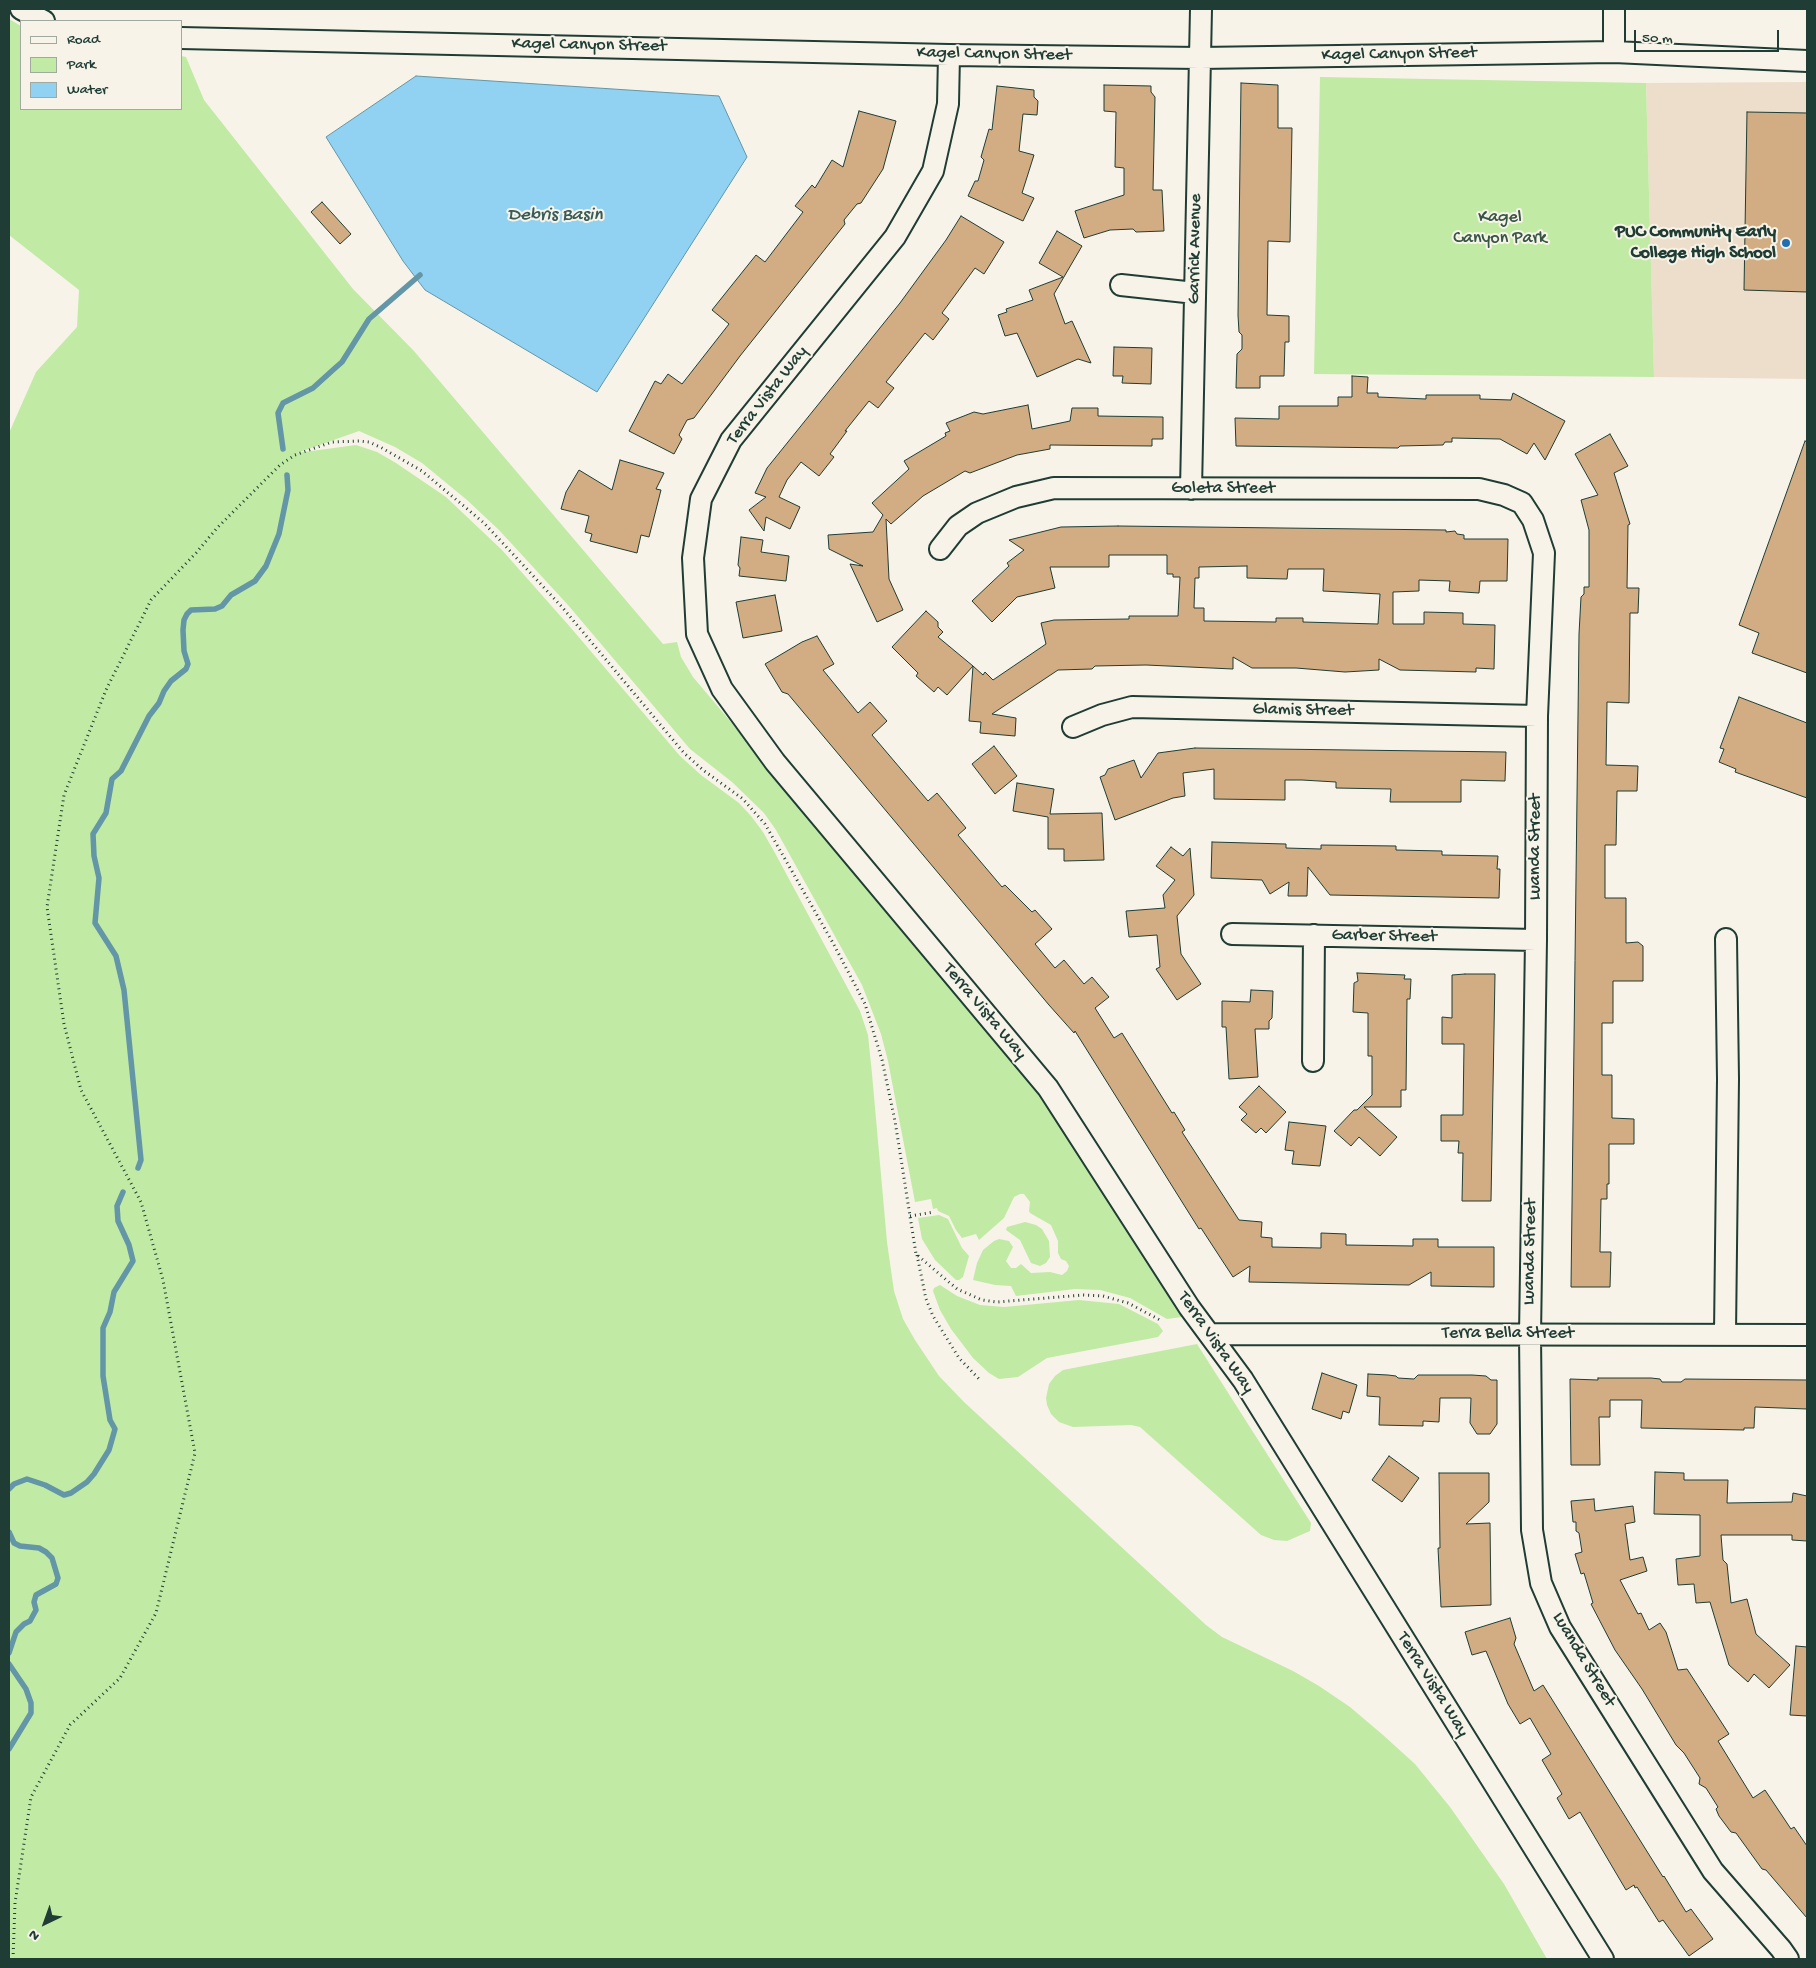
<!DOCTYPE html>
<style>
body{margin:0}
#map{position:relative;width:1816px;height:1968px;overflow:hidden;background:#f7f3e8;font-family:"Gochi Hand",sans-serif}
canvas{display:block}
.frame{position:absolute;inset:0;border:10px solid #1f3d34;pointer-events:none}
.legend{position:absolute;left:20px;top:20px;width:162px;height:90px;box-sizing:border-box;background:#f7f3e8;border:1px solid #a1aaa0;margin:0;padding:6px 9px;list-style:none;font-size:15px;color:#1f3d34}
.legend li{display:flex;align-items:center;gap:10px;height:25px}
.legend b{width:25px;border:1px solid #a1aaa0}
.north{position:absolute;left:20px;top:1898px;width:50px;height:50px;-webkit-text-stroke:4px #f7f3e8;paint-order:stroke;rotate:222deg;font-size:14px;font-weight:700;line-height:20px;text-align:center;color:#1f3d34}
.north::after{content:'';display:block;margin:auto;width:18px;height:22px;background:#1f3d34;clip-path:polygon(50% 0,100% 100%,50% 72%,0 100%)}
.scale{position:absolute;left:1634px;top:30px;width:145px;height:22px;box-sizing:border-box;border:2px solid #1f3d34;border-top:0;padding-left:6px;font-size:15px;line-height:18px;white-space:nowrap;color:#1f3d34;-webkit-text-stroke:4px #f7f3e8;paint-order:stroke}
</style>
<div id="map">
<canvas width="1816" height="1968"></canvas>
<div class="frame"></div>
<ul class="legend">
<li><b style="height:6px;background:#f7f3e8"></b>Road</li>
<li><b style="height:14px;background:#c1eaa5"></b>Park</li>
<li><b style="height:14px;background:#91d1f2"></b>Water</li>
</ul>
<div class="north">N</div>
<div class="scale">50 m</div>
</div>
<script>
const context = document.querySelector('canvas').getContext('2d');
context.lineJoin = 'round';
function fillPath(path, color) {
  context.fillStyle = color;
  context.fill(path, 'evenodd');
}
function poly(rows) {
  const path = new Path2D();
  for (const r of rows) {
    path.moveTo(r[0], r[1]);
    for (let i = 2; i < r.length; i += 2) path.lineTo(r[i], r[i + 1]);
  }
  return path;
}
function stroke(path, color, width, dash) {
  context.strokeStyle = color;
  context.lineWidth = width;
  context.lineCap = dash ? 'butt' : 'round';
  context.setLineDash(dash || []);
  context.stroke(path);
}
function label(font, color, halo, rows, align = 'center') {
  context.font = font + ' "Gochi Hand",sans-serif';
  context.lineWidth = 4;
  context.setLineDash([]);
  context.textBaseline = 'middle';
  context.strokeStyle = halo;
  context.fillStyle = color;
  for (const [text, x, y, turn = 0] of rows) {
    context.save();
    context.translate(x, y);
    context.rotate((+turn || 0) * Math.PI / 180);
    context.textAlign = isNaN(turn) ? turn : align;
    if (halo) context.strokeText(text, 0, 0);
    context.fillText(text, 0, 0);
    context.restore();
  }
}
fillPath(poly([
 [1807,82,1807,379,1654,377,1646,83]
]), '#ecdeca');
fillPath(poly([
 [9,19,21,26,21,109,181,109,181,56,186,57,204,100,353,289,414,351,663,644,677,642,681,657,693,677,1015,1060,1053,1112,1182,1317,1167,1319,1130,1298,1100,1290,1075,1289,1016,1296,1011,1286,995,1285,973,1280,977,1263,983,1250,994,1241,999,1239,1009,1241,1013,1247,1006,1261,1011,1268,1016,1268,1021,1264,1031,1273,1050,1272,1062,1275,1067,1271,1069,1266,1066,1261,1061,1259,1058,1253,1058,1241,1051,1225,1030,1213,1029,1211,1030,1202,1024,1194,1020,1194,1014,1197,1004,1218,979,1240,976,1234,962,1238,956,1230,949,1216,938,1211,937,1208,933,1209,931,1199,915,1202,888,1061,881,1034,862,985,776,830,764,813,732,782,690,749,568,605,499,530,467,500,422,463,395,447,359,431,297,453,356,445,377,452,396,463,446,497,502,550,571,628,680,756,701,775,739,803,751,816,763,832,775,853,860,1011,868,1035,872,1074,887,1242,894,1291,903,1319,915,1340,939,1376,964,1402,1206,1625,1222,1637,1293,1671,1319,1686,1350,1707,1383,1735,1415,1764,1450,1807,1504,1884,1547,1959,9,1959,9,433,36,372,77,327,79,290,9,235],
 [1320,77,1646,83,1654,377,1314,374],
 [939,1215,948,1219,962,1248,969,1256,963,1277,959,1280,956,1280,935,1260,922,1239,918,1218],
 [1025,1222,1036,1225,1042,1229,1049,1241,1050,1257,1046,1263,1040,1266,1031,1263,1020,1240,1006,1230,1007,1227],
 [940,1285,957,1296,980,1305,1004,1307,1079,1300,1119,1304,1158,1324,1163,1331,1158,1337,1047,1358,1018,1377,999,1379,989,1373,973,1358,951,1329,940,1310,933,1291,934,1288],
 [1197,1344,1311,1523,1310,1531,1287,1541,1274,1540,1261,1535,1140,1427,1131,1425,1073,1427,1059,1422,1051,1414,1047,1405,1046,1398,1049,1384,1055,1376,1063,1370]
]), '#c1eaa5');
const water = poly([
 [416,76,719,96,747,157,597,392,425,290,403,261,326,137,416,76]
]);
fillPath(water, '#91d1f2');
stroke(water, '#6396a6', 1);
stroke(poly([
 [283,449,278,413,283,403,313,388,334,369,342,362,369,319,420,275],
 [138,1168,141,1160,124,990,116,956,95,923,99,878,94,856,93,834,106,813,112,779,121,771,149,716,159,703,164,691,171,681,186,669,188,664,184,651,183,630,184,620,187,614,191,610,215,609,222,606,231,595,255,581,266,566,279,534,288,490,287,475],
 [9,1489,14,1484,27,1479,45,1485,64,1495,71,1493,87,1482,94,1474,109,1450,115,1429,110,1420,103,1376,103,1328,110,1312,114,1292,133,1261,129,1245,118,1221,117,1206,123,1192],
 [9,1532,14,1543,20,1546,39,1548,46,1552,52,1558,58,1578,56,1584,36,1595,34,1602,36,1610,30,1621,24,1624,16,1632,9,1653],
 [9,1664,26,1689,31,1703,31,1713,9,1749]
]), '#6396a6', 5.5);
const building = poly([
 [1241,83,1278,85,1278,128,1292,128,1290,242,1268,241,1267,315,1289,316,1289,342,1285,342,1284,376,1260,376,1260,388,1236,388,1237,354,1242,349,1242,335,1239,332,1238,315,1241,83],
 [1104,85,1151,86,1151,92,1155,97,1153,190,1162,190,1164,231,1136,232,1133,229,1110,230,1084,238,1075,211,1124,195,1124,168,1115,167,1116,112,1104,111,1104,85],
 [997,86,1034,90,1034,97,1038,101,1037,115,1023,114,1019,151,1034,155,1022,193,1034,198,1023,221,968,196,975,181,978,181,984,160,981,157,989,129,992,130,997,86],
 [859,111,896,121,883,169,861,203,857,204,844,220,845,224,740,356,694,418,687,420,679,435,682,439,674,454,629,431,655,381,661,384,668,374,682,384,729,324,712,310,756,255,765,262,803,212,795,206,812,185,815,188,832,160,843,167,859,111],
 [1747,112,1807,113,1807,292,1744,290,1747,112],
 [322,202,351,234,340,244,311,212,322,202],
 [961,216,1004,242,984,274,975,268,942,313,949,319,933,340,925,333,886,382,894,388,878,408,869,401,845,431,847,431,830,454,834,457,819,476,801,462,787,480,779,497,800,507,790,529,766,517,764,531,749,510,766,497,755,493,767,468,900,303,946,240,961,216],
 [1057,231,1082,246,1054,294,1065,324,1072,321,1091,363,1078,359,1037,377,1017,333,1005,336,998,315,1007,312,1006,309,1033,300,1029,290,1063,277,1039,263,1057,231],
 [1114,347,1152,348,1151,384,1122,383,1123,376,1113,376,1114,347],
 [1352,376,1368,377,1367,393,1378,393,1378,397,1426,399,1426,395,1480,395,1480,399,1511,400,1513,393,1565,421,1545,460,1534,443,1527,454,1500,439,1452,438,1452,442,1445,442,1443,445,1400,446,1398,448,1236,446,1235,418,1279,419,1279,406,1338,406,1338,397,1352,397,1352,376],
 [1028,405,1032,429,1070,421,1072,408,1098,408,1098,416,1163,417,1163,439,1152,439,1152,446,1050,445,1050,449,1017,455,970,473,965,471,923,496,891,524,886,519,889,579,903,610,877,622,850,564,863,566,829,549,828,535,873,532,883,515,872,503,909,469,904,461,946,436,945,433,950,431,946,423,974,412,983,414,1028,405],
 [1610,434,1628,466,1614,473,1630,524,1628,525,1627,588,1639,588,1638,613,1630,613,1630,614,1629,703,1607,702,1606,765,1638,766,1637,791,1617,791,1616,845,1605,845,1605,898,1626,898,1626,943,1638,942,1643,946,1643,981,1613,981,1613,1023,1602,1023,1602,1075,1612,1075,1612,1118,1634,1119,1634,1144,1609,1144,1609,1184,1607,1184,1607,1199,1601,1199,1600,1252,1611,1252,1610,1287,1571,1287,1579,634,1581,597,1584,594,1584,587,1589,587,1589,530,1581,500,1598,495,1575,454,1610,434],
 [1805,441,1807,442,1807,673,1752,653,1759,633,1739,625,1805,441],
 [620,460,664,473,656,489,661,490,649,537,641,535,637,553,590,541,592,534,585,532,589,516,561,509,566,492,579,470,612,490,620,460],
 [1118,526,1446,530,1446,532,1455,531,1457,534,1464,535,1464,539,1508,539,1507,581,1480,581,1479,593,1449,591,1450,581,1419,580,1419,591,1393,592,1393,624,1424,624,1424,612,1463,613,1463,624,1495,625,1494,669,1476,668,1476,672,1400,670,1379,659,1379,670,1345,672,1296,668,1252,668,1233,657,1233,669,1146,665,1095,666,1092,669,1058,670,992,714,1016,718,1015,736,980,733,981,722,969,721,973,666,983,675,985,672,993,680,1046,644,1041,623,1054,620,1129,619,1129,616,1178,616,1180,577,1173,577,1173,574,1167,574,1167,555,1109,555,1109,567,1050,567,1055,588,1017,597,992,622,972,601,1009,566,1007,563,1024,550,1009,540,1061,527,1118,526],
 [1247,566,1247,578,1287,579,1288,569,1324,569,1323,591,1380,594,1378,624,1303,622,1303,618,1276,618,1276,622,1204,621,1204,608,1194,608,1195,578,1199,578,1199,567,1247,566],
 [741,537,763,540,761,552,789,556,786,581,739,576,740,568,738,565,741,537],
 [775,595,782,631,743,638,736,602,775,595],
 [926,611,938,622,938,627,943,632,938,637,973,666,947,695,938,687,934,692,916,676,918,673,892,647,926,611],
 [817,636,834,664,823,670,858,713,870,702,887,721,872,735,928,801,937,793,966,828,958,835,1002,887,1005,885,1032,912,1035,910,1052,929,1035,944,1055,968,1064,960,1084,984,1092,977,1109,997,1095,1008,1114,1038,1122,1033,1172,1113,1174,1112,1185,1130,1182,1132,1239,1220,1262,1222,1261,1237,1272,1238,1272,1247,1321,1248,1321,1233,1346,1234,1346,1245,1413,1246,1413,1239,1438,1239,1438,1247,1494,1247,1494,1287,1431,1286,1431,1272,1409,1285,1249,1282,1250,1266,1233,1277,1201,1228,1199,1229,1075,1031,1074,1033,1049,1005,788,694,782,692,765,664,802,642,817,636],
 [1739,697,1807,723,1807,798,1735,772,1736,769,1719,762,1724,749,1720,748,1739,697],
 [994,746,1017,776,995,794,972,764,994,746],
 [1195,748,1506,752,1505,781,1461,780,1461,802,1390,802,1391,789,1336,788,1336,782,1302,780,1285,780,1285,800,1214,799,1214,769,1183,773,1185,796,1173,798,1115,820,1100,777,1105,775,1108,769,1134,760,1141,778,1158,753,1195,748],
 [1017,783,1054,789,1050,814,1102,813,1104,860,1064,861,1064,849,1048,849,1048,817,1013,811,1017,783],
 [1212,842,1286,844,1286,848,1321,849,1321,845,1396,846,1396,850,1442,851,1442,855,1498,856,1497,869,1500,869,1499,898,1330,895,1308,867,1307,896,1288,896,1289,882,1270,894,1262,880,1211,878,1212,842],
 [1171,847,1183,856,1190,848,1194,895,1177,916,1181,954,1201,984,1177,1000,1156,969,1160,967,1157,935,1129,937,1126,911,1165,908,1163,895,1175,880,1156,866,1171,847],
 [1357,973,1405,975,1404,979,1411,979,1410,999,1407,999,1406,1090,1401,1090,1401,1107,1364,1107,1397,1137,1380,1156,1359,1137,1351,1146,1334,1131,1354,1110,1357,1110,1372,1095,1372,1056,1368,1056,1368,1013,1353,1012,1354,983,1358,981,1357,973],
 [1465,974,1495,974,1491,1201,1462,1201,1463,1153,1458,1153,1459,1141,1441,1141,1441,1115,1463,1115,1464,1044,1442,1044,1442,1017,1452,1018,1452,975,1465,974],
 [1251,990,1273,991,1272,1018,1269,1021,1269,1029,1255,1029,1258,1077,1229,1079,1226,1027,1222,1027,1222,1001,1250,1002,1251,990],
 [1259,1086,1286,1112,1266,1133,1261,1128,1256,1133,1241,1120,1247,1114,1239,1107,1259,1086],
 [1289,1122,1326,1126,1320,1166,1292,1164,1294,1151,1285,1150,1289,1122],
 [1322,1373,1357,1385,1349,1413,1343,1411,1341,1419,1312,1409,1322,1373],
 [1368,1374,1388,1375,1396,1376,1398,1378,1414,1379,1418,1375,1472,1375,1486,1376,1491,1380,1497,1380,1497,1424,1490,1434,1477,1434,1470,1423,1471,1398,1440,1398,1439,1422,1423,1421,1423,1426,1379,1425,1380,1397,1367,1396,1368,1374],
 [1598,1378,1651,1378,1660,1379,1662,1382,1681,1382,1685,1379,1807,1380,1807,1409,1755,1407,1754,1428,1744,1428,1744,1430,1641,1428,1642,1400,1610,1400,1610,1417,1599,1417,1600,1465,1571,1465,1570,1379,1598,1380,1598,1378],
 [1389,1456,1419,1478,1402,1502,1372,1480,1389,1456],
 [1655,1472,1684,1473,1684,1480,1728,1480,1727,1503,1792,1502,1793,1493,1807,1496,1807,1541,1792,1540,1792,1535,1721,1535,1723,1560,1727,1564,1731,1603,1747,1599,1756,1634,1790,1665,1769,1688,1754,1674,1748,1682,1729,1665,1710,1602,1696,1603,1694,1584,1678,1585,1676,1559,1700,1556,1700,1515,1654,1514,1655,1472],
 [1439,1473,1489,1473,1489,1502,1466,1524,1490,1523,1491,1605,1441,1607,1438,1548,1440,1548,1439,1473],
 [1594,1499,1595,1511,1633,1506,1635,1522,1625,1524,1630,1560,1643,1557,1647,1571,1620,1580,1638,1614,1641,1613,1649,1630,1660,1623,1666,1632,1678,1670,1687,1669,1729,1734,1718,1741,1753,1798,1765,1790,1791,1829,1794,1827,1807,1846,1807,1918,1766,1870,1762,1869,1736,1833,1731,1832,1719,1816,1716,1809,1718,1807,1706,1788,1699,1784,1700,1778,1684,1753,1676,1745,1642,1689,1615,1650,1591,1604,1593,1603,1584,1573,1581,1574,1575,1554,1582,1552,1579,1533,1576,1531,1576,1522,1573,1522,1571,1501,1594,1499],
 [1510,1618,1516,1638,1514,1644,1534,1691,1543,1685,1663,1877,1664,1876,1686,1912,1691,1909,1713,1939,1689,1956,1663,1920,1659,1922,1637,1887,1635,1888,1634,1885,1626,1890,1580,1812,1569,1819,1557,1798,1562,1794,1542,1760,1551,1754,1530,1718,1520,1724,1508,1704,1486,1651,1472,1655,1465,1632,1510,1618],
 [1796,1646,1807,1647,1807,1716,1790,1715,1796,1646]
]);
fillPath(building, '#d2ac83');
stroke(building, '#1f3d34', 1);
const minor = poly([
 [21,9,44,21],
 [181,38,949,55,1200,58,1614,52,1807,61],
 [1614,52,1614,9],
 [949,55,948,104,933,171,895,237,731,440,701,499,693,558,697,634,722,689,775,762,1048,1088,1189,1307,1243,1380,1603,1959],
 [1121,285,1195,293],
 [1191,489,1201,9],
 [940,549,958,526,977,513,1016,497,1054,488,1479,489,1504,495,1522,503,1533,520,1544,553,1537,716,1536,940,1530,1335,1532,1530,1541,1583,1560,1627,1713,1871,1781,1949,1788,1959],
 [1073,727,1102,715,1132,707,1537,716],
 [1232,934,1536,940],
 [1313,1061,1314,935],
 [1725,1333,1728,1079,1726,939],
 [1209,1334,1807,1335]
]);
stroke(minor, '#1f3d34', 24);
stroke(poly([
 [910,1216,934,1212],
 [917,1255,926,1299,933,1316,959,1358,981,1381],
 [13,1959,15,1903,31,1797,70,1725,120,1678,156,1613,195,1453,163,1280,141,1202,81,1090,64,1024,47,907,64,795,106,690,151,600,196,553,217,528,280,465,295,455,332,442,359,441,369,442,382,448,422,471,484,523,511,552,562,607,684,753,703,770,743,799,765,824,833,943,865,1004,882,1060,895,1121,916,1254,957,1289,982,1300,997,1302,1083,1295,1103,1296,1128,1303,1160,1320]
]), '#1f3d34', 3, [1, 4]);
stroke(minor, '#f7f3e8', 20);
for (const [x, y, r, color] of [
 [1786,243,5,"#1f6fb2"]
]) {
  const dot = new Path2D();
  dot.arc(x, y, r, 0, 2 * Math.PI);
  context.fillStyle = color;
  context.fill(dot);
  stroke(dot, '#f7f3e8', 2);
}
label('18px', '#1f3d34', '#f7f3e8', [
 ["Kagel Canyon Street",589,46,1],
 ["Kagel Canyon Street",994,55,1],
 ["Kagel Canyon Street",1399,55,-1],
 ["Garrick Avenue",1196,249,-89],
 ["Terra Vista Way",768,396,-52],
 ["Goleta Street",1223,489],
 ["Glamis Street",1303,711,1],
 ["Luanda Street",1536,847,-90],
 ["Garber Street",1384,937,1],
 ["Terra Vista Way",984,1012,50],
 ["Luanda Street",1531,1252,-89],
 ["Terra Bella Street",1508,1334],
 ["Terra Vista Way",1215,1343,55],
 ["Luanda Street",1583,1660,59],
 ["Terra Vista Way",1432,1685,58]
]);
label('18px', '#375745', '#f7f3e8', [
 ["Kagel",1500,218],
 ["Canyon Park",1500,239]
]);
label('bold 18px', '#1f3d34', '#f7f3e8', [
 ["PUC Community Early",1776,233],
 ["College High School",1776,254]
], 'right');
label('italic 19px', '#365b5a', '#f7f3e8', [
 ["Debris Basin",555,216]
]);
</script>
